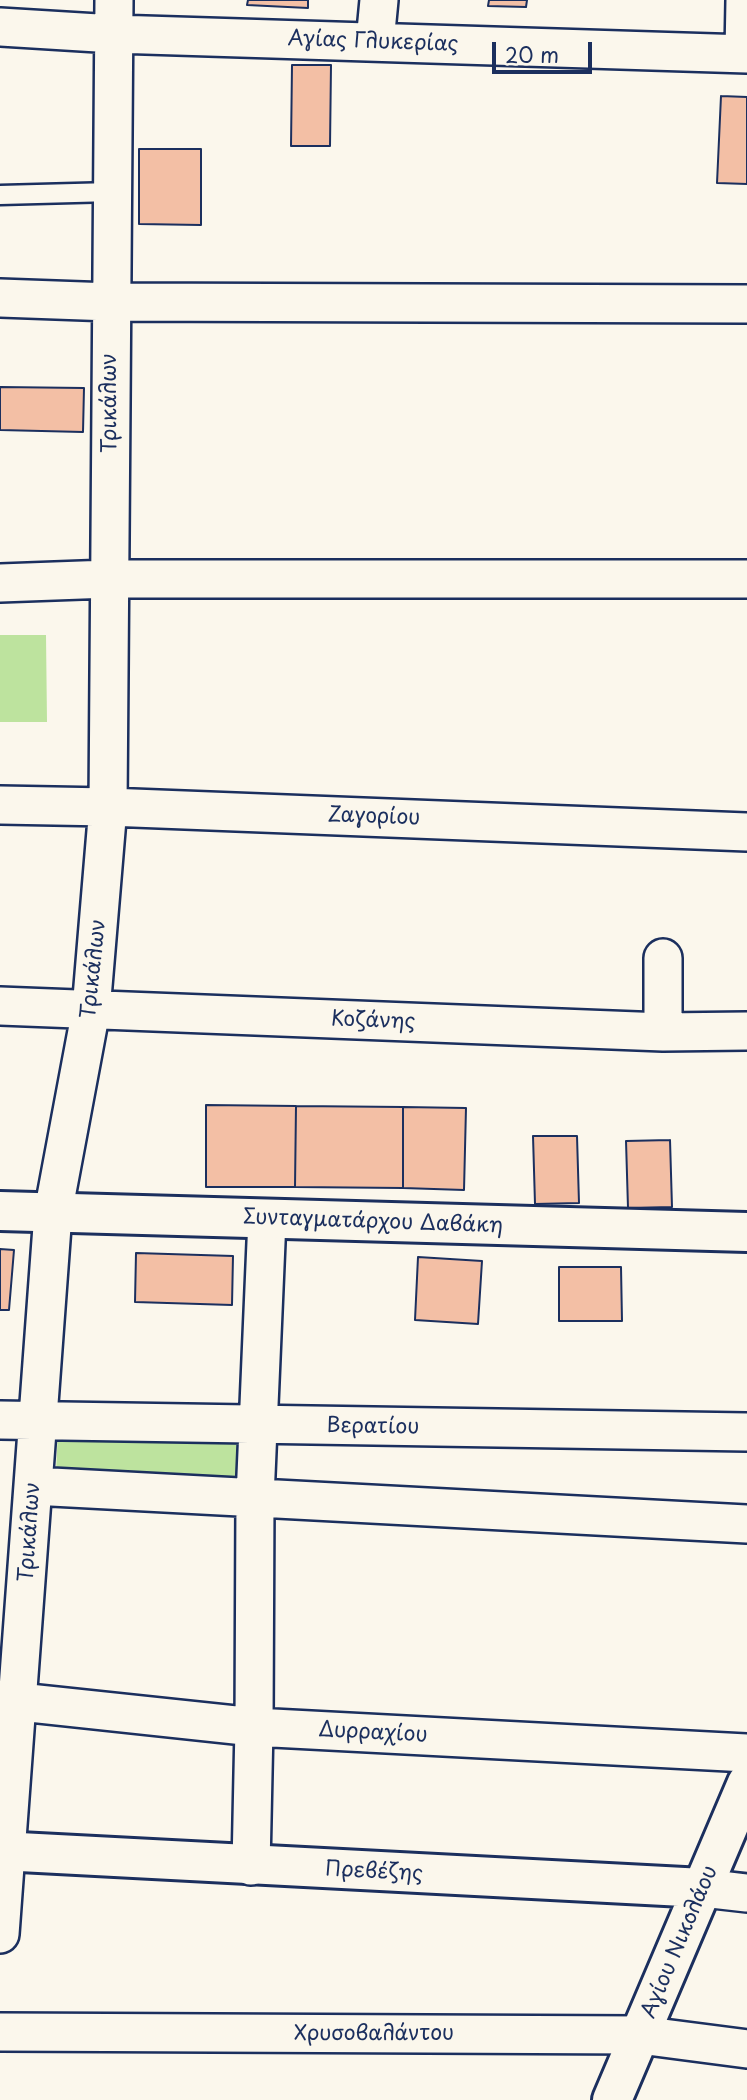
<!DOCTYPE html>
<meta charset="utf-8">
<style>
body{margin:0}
#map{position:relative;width:747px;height:2100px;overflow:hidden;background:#fbf7ec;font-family:"Playpen Sans",sans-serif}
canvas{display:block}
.scale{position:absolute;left:492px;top:42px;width:100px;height:32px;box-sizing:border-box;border:4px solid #1b2f5e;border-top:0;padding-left:9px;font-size:21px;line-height:24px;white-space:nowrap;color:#1b2f5e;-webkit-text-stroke:5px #fbf7ec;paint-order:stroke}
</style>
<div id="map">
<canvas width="747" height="2100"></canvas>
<div class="scale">20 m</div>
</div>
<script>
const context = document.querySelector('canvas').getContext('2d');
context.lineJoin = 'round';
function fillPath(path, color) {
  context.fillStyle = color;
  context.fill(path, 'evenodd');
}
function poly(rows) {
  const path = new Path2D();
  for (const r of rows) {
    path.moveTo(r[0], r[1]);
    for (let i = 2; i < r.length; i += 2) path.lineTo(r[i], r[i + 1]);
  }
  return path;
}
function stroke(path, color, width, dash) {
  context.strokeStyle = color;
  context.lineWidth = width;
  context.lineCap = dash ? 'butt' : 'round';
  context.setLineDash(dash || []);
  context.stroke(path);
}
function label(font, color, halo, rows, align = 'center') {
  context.font = font + ' "Playpen Sans",sans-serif';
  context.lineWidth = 7;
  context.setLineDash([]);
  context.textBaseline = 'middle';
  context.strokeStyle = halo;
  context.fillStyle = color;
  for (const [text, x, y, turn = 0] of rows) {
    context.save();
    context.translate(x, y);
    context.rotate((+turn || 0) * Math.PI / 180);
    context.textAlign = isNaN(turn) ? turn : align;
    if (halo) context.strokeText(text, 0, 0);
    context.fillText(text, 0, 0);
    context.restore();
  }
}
fillPath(poly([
 [0,635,46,635,47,722,0,722],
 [58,1431,239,1438,237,1477,56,1471]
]), '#bde39e');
const building = poly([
 [248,0,308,0,308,8,247,5,248,0],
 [489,0,527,0,526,7,488,6,489,0],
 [292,65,331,65,330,146,291,146,292,65],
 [721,96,747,97,747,184,717,183,721,96],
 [139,149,201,149,201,225,139,224,139,149],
 [0,387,84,388,83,432,0,430,0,387],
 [206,1105,296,1106,295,1187,206,1187,206,1105],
 [296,1106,403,1107,403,1188,295,1187,296,1106],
 [403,1107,466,1108,464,1190,403,1188,403,1107],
 [533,1136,577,1136,579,1203,535,1204,533,1136],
 [670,1140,672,1207,628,1208,626,1141,670,1140],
 [0,1249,14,1250,9,1310,0,1310,0,1249],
 [136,1253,233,1256,232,1305,135,1302,136,1253],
 [418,1257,482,1261,478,1324,415,1320,418,1257],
 [559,1267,621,1267,622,1321,559,1321,559,1267]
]);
fillPath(building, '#f3bfa5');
stroke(building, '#1b2f5e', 2);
const lane = poly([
 [0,195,112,192]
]);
const street = poly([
 [0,27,114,34,747,54],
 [375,42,379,0],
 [744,53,745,0],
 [0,298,111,302,747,304],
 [0,583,109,579,747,579],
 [0,805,108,807,747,832],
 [0,1006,663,1032,747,1031],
 [663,1032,663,958],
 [0,1420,747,1432],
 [33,1486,747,1524],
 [0,1700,254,1727,747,1753],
 [251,1866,254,1727,255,1498,267,1219],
 [703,1888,747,1893],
 [0,1934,53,1213,91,1010,108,807,114,0],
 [0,2032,640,2035,747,2049]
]);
const secondary = poly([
 [0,1211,747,1232],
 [0,1851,703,1888],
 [612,2100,747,1783]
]);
stroke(lane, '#1b2f5e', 23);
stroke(street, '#1b2f5e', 42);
stroke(secondary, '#1b2f5e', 44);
stroke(lane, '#fbf7ec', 18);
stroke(street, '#fbf7ec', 37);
stroke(secondary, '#fbf7ec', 38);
label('21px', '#1b2f5e', '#fbf7ec', [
 ["Αγίας Γλυκερίας",373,42,2],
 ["Τρικάλων",110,403,-90],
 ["Ζαγορίου",374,817,2],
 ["Τρικάλων",94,969,-84],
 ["Κοζάνης",373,1021,2],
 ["Συνταγματάρχου Δαβάκη",373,1222,2],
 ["Βερατίου",373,1427,1],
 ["Τρικάλων",30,1532,-86],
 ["Δυρραχίου",373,1733,3],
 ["Πρεβέζης",374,1872,3],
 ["Αγίου Νικολάου",680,1942,-67],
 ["Χρυσοβαλάντου",374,2034]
]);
</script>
